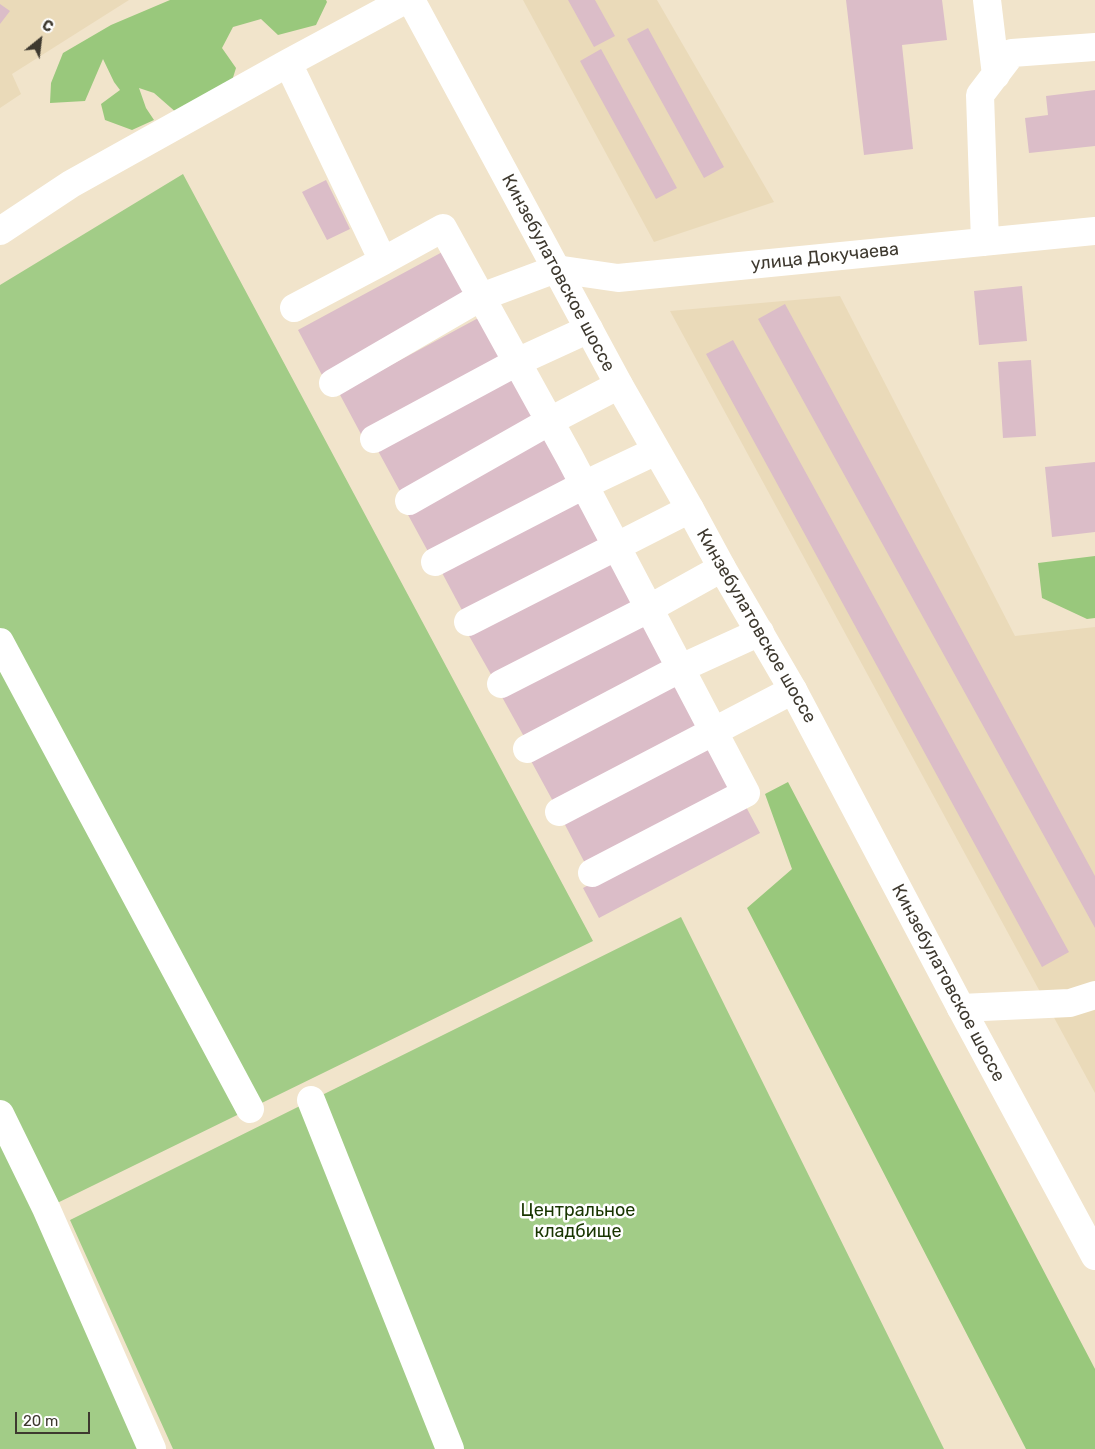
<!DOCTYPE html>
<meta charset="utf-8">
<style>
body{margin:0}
#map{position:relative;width:1095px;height:1449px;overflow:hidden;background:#f1e4cb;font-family:Rubik,sans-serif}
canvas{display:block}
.north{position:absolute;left:15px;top:15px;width:50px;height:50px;-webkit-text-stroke:4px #fff;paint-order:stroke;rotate:29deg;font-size:14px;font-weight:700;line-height:20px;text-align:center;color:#3e392f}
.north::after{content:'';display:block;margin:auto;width:18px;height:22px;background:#3e392f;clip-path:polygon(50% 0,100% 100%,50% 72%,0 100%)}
.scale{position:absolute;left:15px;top:1412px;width:75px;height:22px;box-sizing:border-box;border:2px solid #3e392f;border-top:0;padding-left:6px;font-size:15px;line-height:18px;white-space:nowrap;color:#3e392f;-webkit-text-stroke:4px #fff;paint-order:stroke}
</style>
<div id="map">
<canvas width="1095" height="1449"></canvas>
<div class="north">С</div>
<div class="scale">20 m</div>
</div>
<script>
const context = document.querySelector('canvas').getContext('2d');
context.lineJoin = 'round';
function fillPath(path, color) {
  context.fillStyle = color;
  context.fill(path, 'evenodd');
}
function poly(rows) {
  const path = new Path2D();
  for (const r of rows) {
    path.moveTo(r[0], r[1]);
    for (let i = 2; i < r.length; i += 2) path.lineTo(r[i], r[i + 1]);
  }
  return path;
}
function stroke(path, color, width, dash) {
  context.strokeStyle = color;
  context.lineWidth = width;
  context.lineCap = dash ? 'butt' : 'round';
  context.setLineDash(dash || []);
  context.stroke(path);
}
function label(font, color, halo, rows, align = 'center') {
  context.font = font + ' Rubik,sans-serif';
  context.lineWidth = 5;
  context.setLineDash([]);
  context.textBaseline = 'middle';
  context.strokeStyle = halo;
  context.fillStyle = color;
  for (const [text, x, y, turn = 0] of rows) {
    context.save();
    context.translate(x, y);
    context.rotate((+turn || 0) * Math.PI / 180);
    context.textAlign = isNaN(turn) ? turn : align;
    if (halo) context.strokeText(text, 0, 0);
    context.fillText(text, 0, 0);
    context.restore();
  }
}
fillPath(poly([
 [0,0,129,0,12,74,21,94,0,108],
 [523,0,657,0,774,202,654,242],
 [840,296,1015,636,1095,627,1095,1093,670,311]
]), '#eadab9');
fillPath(poly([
 [183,174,593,941,47,1208,152,1449,0,1449,0,285],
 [681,917,944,1449,173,1449,70,1220]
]), '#a2cc87');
fillPath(poly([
 [170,0,326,0,327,2,316,25,278,35,261,19,233,27,222,48,236,68,231,84,178,114,154,93,139,88,146,108,154,120,132,130,105,120,101,104,120,90,114,82,103,59,85,101,50,103,51,83,63,53,111,25],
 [1095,556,1095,618,1087,619,1042,598,1038,563],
 [788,782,1095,1369,1095,1449,1026,1449,747,908,792,869,765,794]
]), '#99c87c');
fillPath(poly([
 [568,0,595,0,615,36,594,47],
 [846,0,942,0,947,40,902,45,913,149,864,155],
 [0,4,10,11,0,24],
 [648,28,724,167,704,178,627,39],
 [601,49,677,188,656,199,580,61],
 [1095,90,1095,146,1029,153,1025,118,1048,115,1046,96],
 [326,180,350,229,327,240,302,192],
 [446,250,470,295,322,375,298,330],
 [1022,286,1027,341,979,345,974,291],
 [785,304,1095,876,1095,928,758,319],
 [482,316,505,359,362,436,339,393],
 [733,340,1069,952,1042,967,706,354],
 [1031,360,1036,436,1003,438,998,362],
 [512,372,538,418,402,495,377,449],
 [547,435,571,479,431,557,407,513],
 [1095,462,1095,532,1052,537,1045,467],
 [582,497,605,542,464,614,440,569],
 [613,560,634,604,493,678,468,634],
 [644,621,668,666,527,742,502,697],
 [676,680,701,726,555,805,530,759],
 [709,743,735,790,588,869,563,821],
 [744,803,760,833,599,918,583,888]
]), '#dbbdc8');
stroke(poly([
 [987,0,996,75],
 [288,63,383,261,443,228,570,458,746,793,592,873],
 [0,231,71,184,288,63,405,0],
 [985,242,980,95,1012,53,1095,47],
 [294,308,383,261],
 [333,383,481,297,556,269,618,278,1095,231],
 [374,439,517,362,589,329],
 [409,501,550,421,619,385],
 [435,562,584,485,656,451],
 [468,622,690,509],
 [0,642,250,1109],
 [501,684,650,608,722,568],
 [527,749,681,668,760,632],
 [559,812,793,690],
 [961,1008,1070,1003,1095,995],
 [311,1100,450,1449],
 [0,1114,46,1208,152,1449]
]), '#fff', 28);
stroke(poly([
 [411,0,619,385,690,509,722,568,793,690,961,1008,1095,1256]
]), '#fff', 28);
label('18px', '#3e392f', '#fff', [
 ["улица Докучаева",825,257,-6],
 ["Кинзебулатовское шоссе",558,273,62],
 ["Кинзебулатовское шоссе",756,626,60],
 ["Кинзебулатовское шоссе",948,983,62]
]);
label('18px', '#183500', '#fff', [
 ["Центральное",578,1211],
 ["кладбище",578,1232]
]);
</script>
